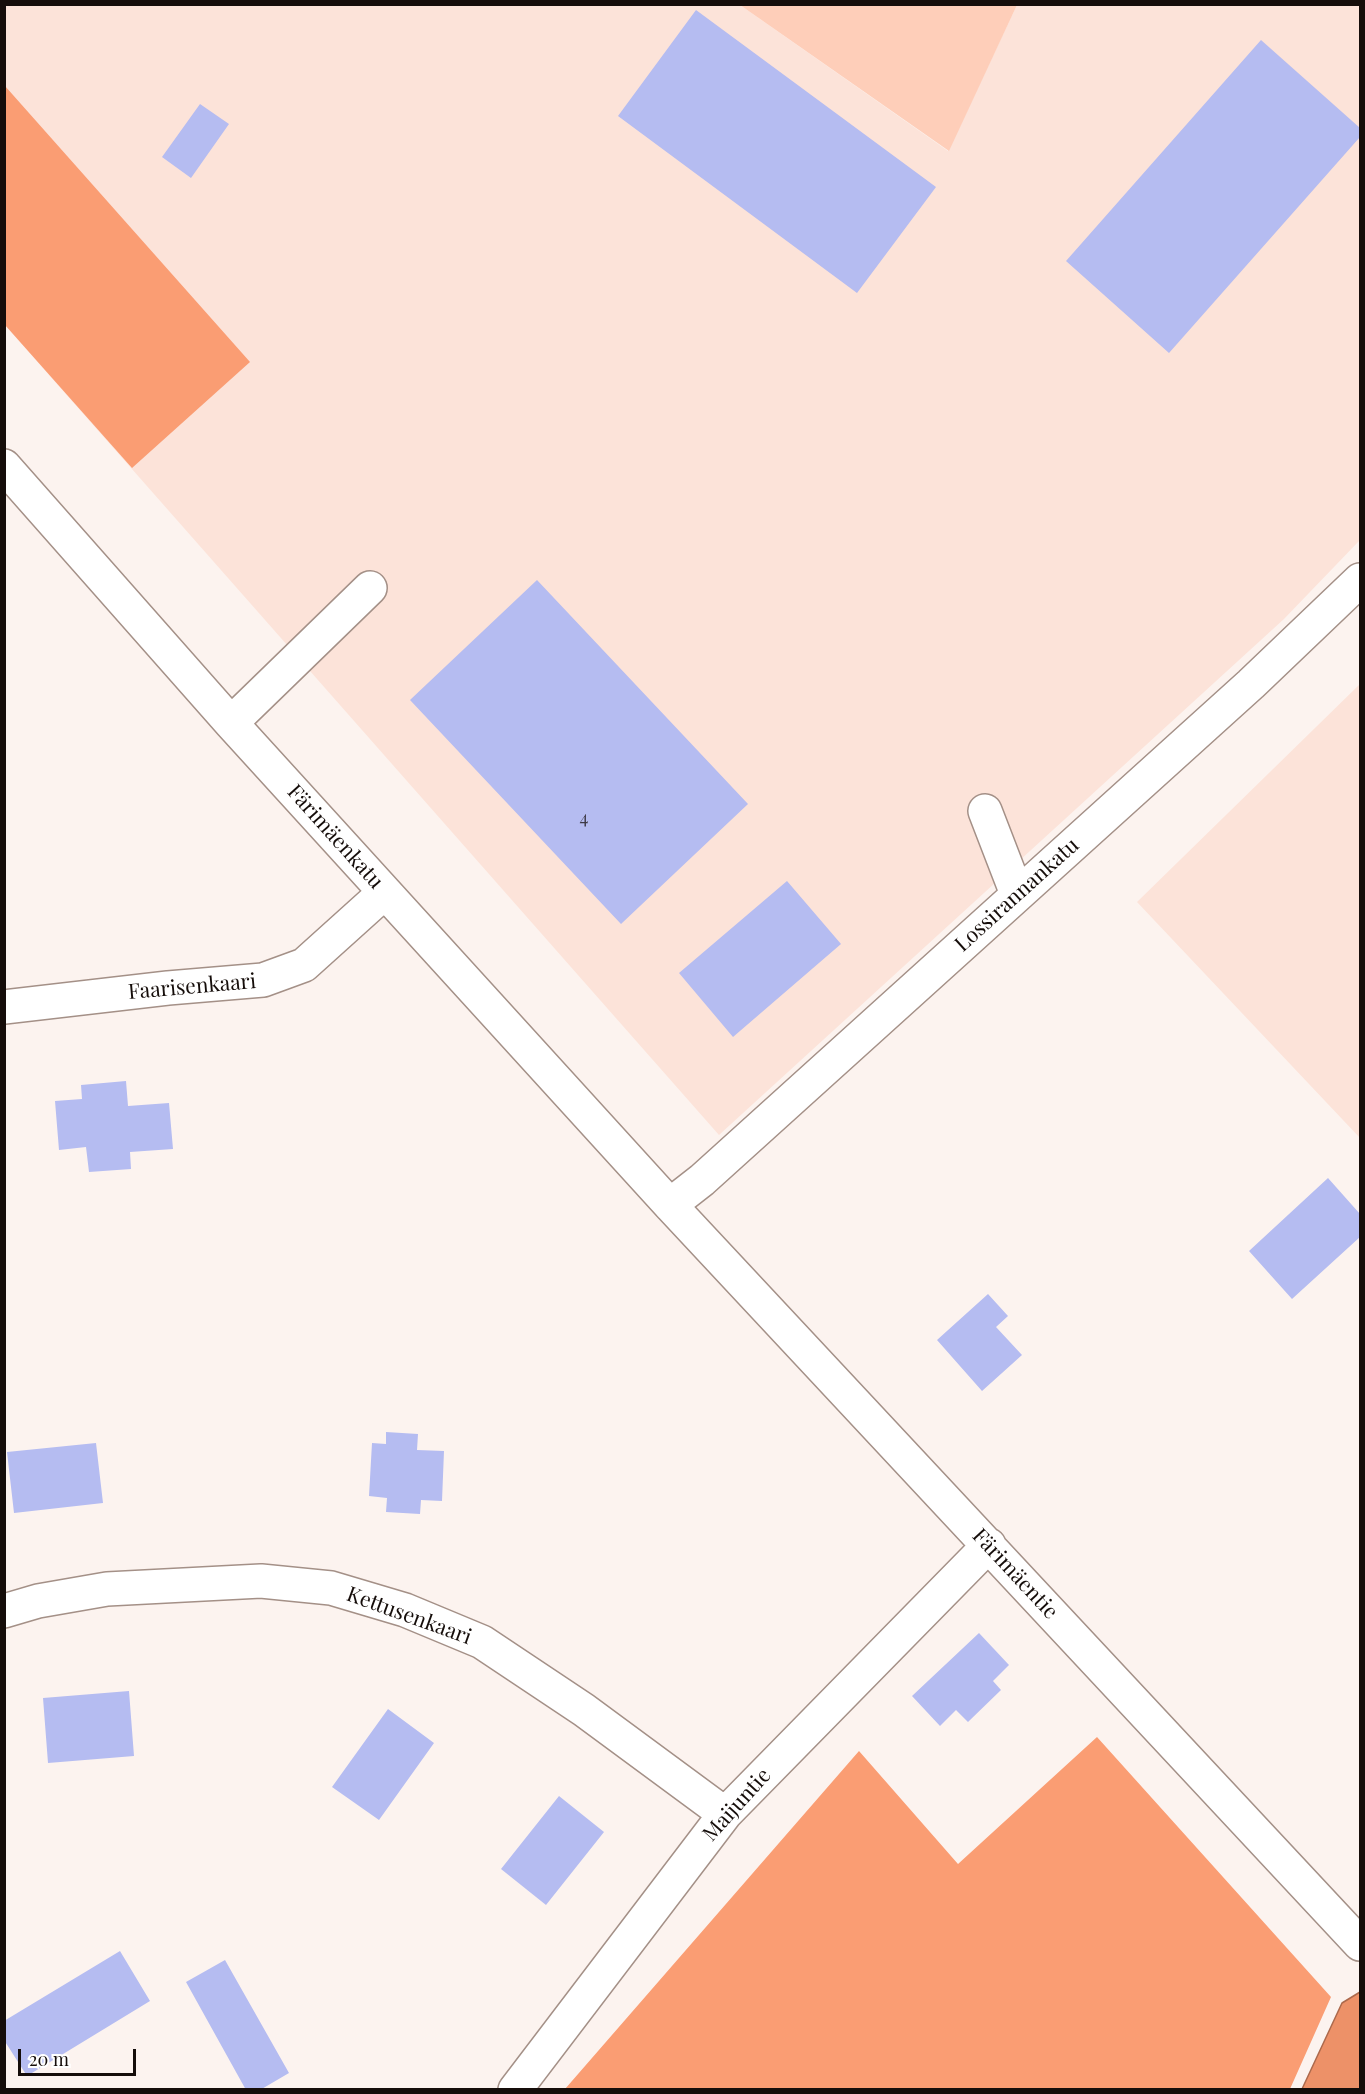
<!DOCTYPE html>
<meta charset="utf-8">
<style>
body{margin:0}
#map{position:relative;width:1365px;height:2094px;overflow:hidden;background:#fcf3ef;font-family:"Playfair Display",serif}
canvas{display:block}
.frame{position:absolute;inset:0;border:6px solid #150d0a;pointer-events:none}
.scale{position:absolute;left:18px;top:2049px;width:118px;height:27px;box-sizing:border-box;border:3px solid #150d0a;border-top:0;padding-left:8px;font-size:18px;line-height:21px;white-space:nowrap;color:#150d0a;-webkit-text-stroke:4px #fff;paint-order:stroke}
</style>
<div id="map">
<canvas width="1365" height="2094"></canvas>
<div class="frame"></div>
<div class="scale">20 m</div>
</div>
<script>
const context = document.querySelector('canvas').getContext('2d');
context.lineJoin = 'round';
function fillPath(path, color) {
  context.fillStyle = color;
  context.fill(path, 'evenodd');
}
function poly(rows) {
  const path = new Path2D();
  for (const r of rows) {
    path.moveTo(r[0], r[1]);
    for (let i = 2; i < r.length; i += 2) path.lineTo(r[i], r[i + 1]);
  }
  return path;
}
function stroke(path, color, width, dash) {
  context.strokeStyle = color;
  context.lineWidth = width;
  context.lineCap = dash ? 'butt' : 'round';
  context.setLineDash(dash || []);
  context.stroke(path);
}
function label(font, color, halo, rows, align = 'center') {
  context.font = font + ' "Playfair Display",serif';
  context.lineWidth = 4.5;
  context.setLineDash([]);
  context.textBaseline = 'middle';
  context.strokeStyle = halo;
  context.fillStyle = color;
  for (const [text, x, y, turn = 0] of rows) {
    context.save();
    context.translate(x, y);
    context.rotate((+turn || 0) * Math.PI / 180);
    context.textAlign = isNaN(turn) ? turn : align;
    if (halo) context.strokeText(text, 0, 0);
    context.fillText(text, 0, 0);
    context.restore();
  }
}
fillPath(poly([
 [4,5,740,5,948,151,1017,5,1360,5,1360,540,1284,619,719,1135,5,325],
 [1360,684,1360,1138,1137,902]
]), '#fce3d9');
fillPath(poly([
 [740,5,1017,5,949,151]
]), '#feceb9');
fillPath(poly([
 [5,86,250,362,132,468,5,325],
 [1097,1737,1331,1997,1290,2089,565,2089,859,1751,958,1864]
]), '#fa9d73');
const water = poly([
 [1360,1992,1360,2089,1302,2089,1342,2003,1360,1992]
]);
fillPath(water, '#ed9168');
stroke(water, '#ac694c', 1.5);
fillPath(poly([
 [696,10,936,187,857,293,618,116],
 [1261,40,1360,128,1360,137,1169,353,1066,261],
 [200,104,229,124,191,178,162,157],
 [537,580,748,804,621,924,410,700],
 [787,881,841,944,733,1037,679,973],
 [126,1081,128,1106,169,1103,173,1149,130,1152,131,1169,89,1172,86,1147,59,1150,55,1101,82,1099,81,1085],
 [1328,1178,1360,1214,1360,1237,1292,1299,1249,1251],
 [988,1294,1008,1316,996,1327,1022,1355,982,1391,937,1340],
 [386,1432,418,1434,417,1450,444,1451,442,1501,421,1500,420,1514,386,1512,387,1498,369,1496,372,1443,386,1444],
 [96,1443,103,1503,14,1513,7,1452],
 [979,1633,1009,1665,993,1681,1001,1690,968,1722,956,1710,940,1726,912,1696],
 [129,1691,134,1756,48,1763,43,1698],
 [388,1709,434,1743,379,1820,332,1787],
 [559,1796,604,1832,546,1905,501,1869],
 [120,1951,150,2001,27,2076,4,2040,4,2021],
 [225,1960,289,2073,260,2090,246,2090,186,1982]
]), '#b5bcf1');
const minor = poly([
 [4,466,231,723,670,1205,1360,1944],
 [231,723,370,588],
 [985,811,1017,894],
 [4,1007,168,988,263,980,304,965,385,892],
 [670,1205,702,1180,1251,684,1360,580],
 [4,1611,38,1601,107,1589,261,1581,331,1588,405,1610,482,1642,584,1710,725,1814],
 [515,2090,725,1814,989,1545]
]);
stroke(minor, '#a49087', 36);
stroke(minor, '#fff', 33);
label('18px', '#3d3944', null, [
 ["4",584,818]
]);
label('21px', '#150d0a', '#fff', [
 ["Färimäenkatu",335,837,48],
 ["Lossirannankatu",1017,895,-42],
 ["Faarisenkaari",192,987,-5],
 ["Färimäentie",1015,1574,47],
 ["Kettusenkaari",409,1616,20],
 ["Maijuntie",737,1805,-48]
]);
</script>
